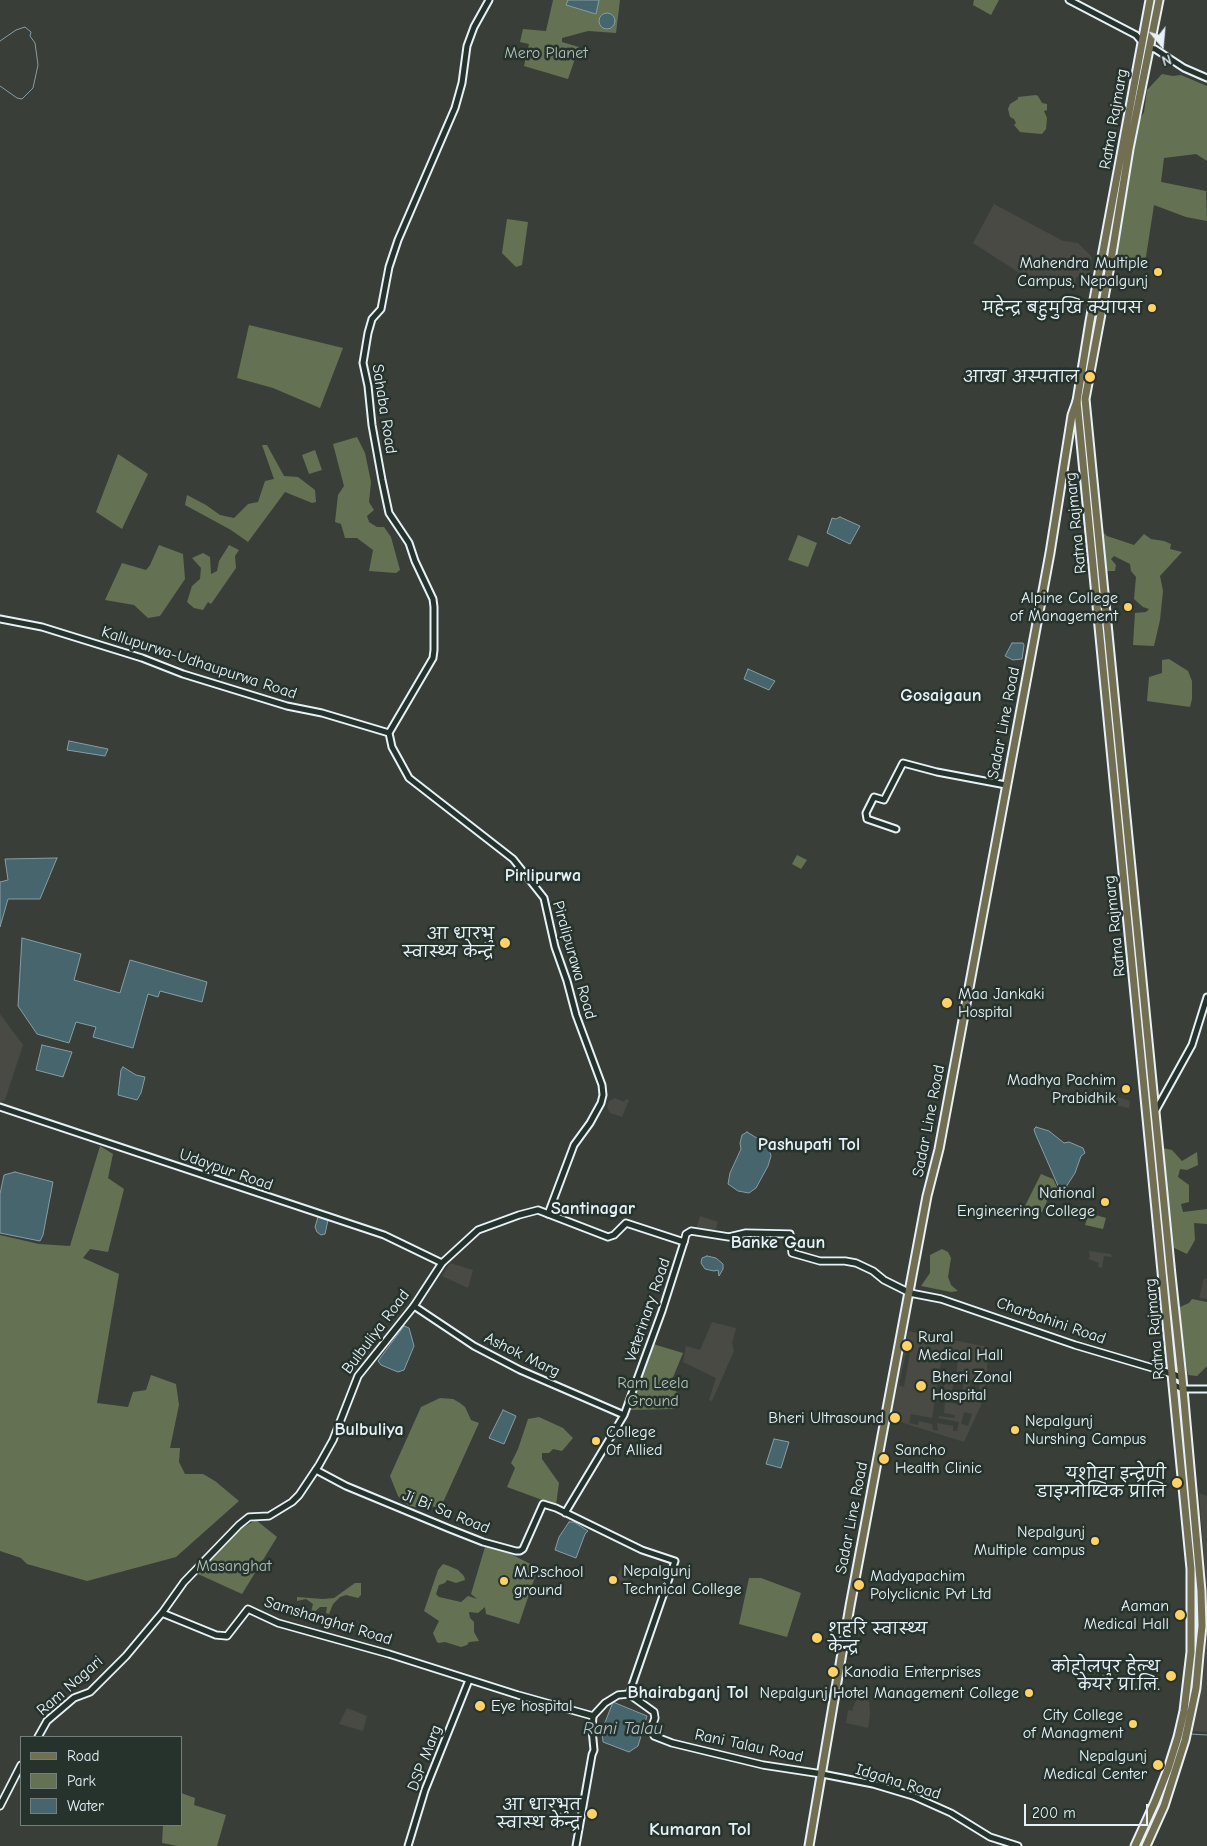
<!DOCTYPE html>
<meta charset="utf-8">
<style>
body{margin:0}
#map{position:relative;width:1207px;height:1846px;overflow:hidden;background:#393f38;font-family:"Comic Neue",sans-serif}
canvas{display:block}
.legend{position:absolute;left:20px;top:1736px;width:162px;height:90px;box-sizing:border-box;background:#26332d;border:1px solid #747f7e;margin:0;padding:6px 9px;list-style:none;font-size:15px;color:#e8f1f8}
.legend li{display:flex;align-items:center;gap:10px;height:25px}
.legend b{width:25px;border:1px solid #747f7e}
.north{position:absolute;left:1137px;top:20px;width:50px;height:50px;-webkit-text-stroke:4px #26332d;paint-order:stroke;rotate:163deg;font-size:14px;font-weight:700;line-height:20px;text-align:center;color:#e8f1f8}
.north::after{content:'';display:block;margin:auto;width:18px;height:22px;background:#e8f1f8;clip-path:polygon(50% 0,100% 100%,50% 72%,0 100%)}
.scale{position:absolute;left:1024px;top:1804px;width:124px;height:22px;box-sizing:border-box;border:2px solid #e8f1f8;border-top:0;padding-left:6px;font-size:15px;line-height:18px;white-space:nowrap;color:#e8f1f8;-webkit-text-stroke:4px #26332d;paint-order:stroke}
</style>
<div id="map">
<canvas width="1207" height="1846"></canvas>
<ul class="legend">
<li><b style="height:6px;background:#726e52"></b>Road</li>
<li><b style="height:14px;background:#647253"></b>Park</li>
<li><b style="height:14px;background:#46656c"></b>Water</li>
</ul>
<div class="north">N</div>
<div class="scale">200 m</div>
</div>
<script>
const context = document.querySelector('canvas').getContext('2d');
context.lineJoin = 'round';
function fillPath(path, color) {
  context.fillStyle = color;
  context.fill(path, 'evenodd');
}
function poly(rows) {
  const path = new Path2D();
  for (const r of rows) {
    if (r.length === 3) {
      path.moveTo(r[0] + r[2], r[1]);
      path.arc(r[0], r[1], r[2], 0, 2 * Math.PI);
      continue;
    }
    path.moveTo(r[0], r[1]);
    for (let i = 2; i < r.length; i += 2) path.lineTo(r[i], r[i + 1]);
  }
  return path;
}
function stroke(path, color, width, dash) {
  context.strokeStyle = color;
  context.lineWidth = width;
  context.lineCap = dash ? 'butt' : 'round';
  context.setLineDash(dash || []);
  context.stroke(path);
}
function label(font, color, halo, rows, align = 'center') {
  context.font = font + ' "Comic Neue","Playpen Sans Deva",sans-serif';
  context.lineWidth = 5;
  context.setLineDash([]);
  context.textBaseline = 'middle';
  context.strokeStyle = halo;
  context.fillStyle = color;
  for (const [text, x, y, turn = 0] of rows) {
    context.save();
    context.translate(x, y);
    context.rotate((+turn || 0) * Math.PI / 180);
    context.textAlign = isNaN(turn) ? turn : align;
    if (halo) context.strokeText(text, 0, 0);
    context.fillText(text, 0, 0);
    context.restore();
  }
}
fillPath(poly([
 [994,204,1063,241,1078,243,1092,257,1089,280,1077,276,1072,288,1029,279,973,243],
 [0,1014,23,1045,5,1100,0,1102],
 [1101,1091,1130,1101,1129,1108,1097,1101],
 [615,1098,624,1102,626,1099,629,1100,622,1117,610,1113,607,1107,609,1101],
 [700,1216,718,1222,715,1232,696,1229],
 [1089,1251,1111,1254,1112,1257,1104,1256,1102,1268,1098,1267,1099,1263,1089,1259,1090,1256],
 [450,1263,473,1270,468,1288,442,1276],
 [1204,1278,1207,1279,1207,1299,1199,1298],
 [712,1322,736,1328,732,1343,734,1351,712,1401,709,1400,716,1378,683,1362,686,1346,700,1350],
 [908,1331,988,1347,987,1373,981,1405,964,1442,891,1419],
 [906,1352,910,1353,904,1387,899,1385],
 [942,1356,958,1360,956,1376,948,1375,946,1376,943,1392,946,1393,944,1413,955,1415,954,1418,939,1416,938,1418,959,1422,957,1431,953,1431,953,1426,937,1423,938,1431,933,1430,932,1424,919,1421,918,1425,909,1423,911,1414,932,1418],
 [963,1379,980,1382,978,1394,974,1397,969,1396,970,1382,964,1381,960,1405,948,1402,949,1399,952,1399,953,1396,950,1395,954,1383,962,1382],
 [964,1412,972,1414,968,1426,961,1424],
 [1199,1493,1207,1496,1207,1597,1206,1579],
 [623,1562,631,1566,625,1575,628,1578,626,1583,616,1579],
 [1207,1611,1207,1732,1193,1731,1204,1673],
 [857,1696,869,1700,870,1714,868,1728,846,1723,848,1710,852,1711],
 [347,1708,367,1716,363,1731,339,1724]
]), '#494a44');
fillPath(poly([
 [553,0,620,0,616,33,588,31,562,38,562,42,579,47,568,79,524,66,529,44,520,42,523,29,546,31],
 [974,0,999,0,991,15,973,5],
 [1162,74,1173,76,1181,75,1207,86,1207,161,1196,154,1164,158,1161,182,1206,191,1207,221,1186,217,1154,205,1145,263,1114,261,1138,123,1144,112,1147,90],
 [1036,95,1038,96,1042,103,1047,104,1047,110,1044,111,1047,118,1046,129,1042,134,1020,132,1014,125,1016,123,1014,119,1010,117,1008,109,1010,104,1018,99,1018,97],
 [507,219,528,222,522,265,516,267,502,253],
 [249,325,343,348,320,408,273,388,237,378],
 [357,437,365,453,371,482,369,502,374,510,367,516,369,522,377,527,384,527,391,537,400,570,396,573,369,571,373,550,357,538,345,538,341,524,335,522,338,495,344,486,333,444],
 [262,445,267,445,284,476,298,477,315,490,316,502,312,503,285,492,248,542,231,530,185,505,187,495,206,505,220,515,234,518,248,504,258,502,265,481,274,479],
 [315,450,322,470,309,474,302,455],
 [118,454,148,474,122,529,96,512],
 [1101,530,1107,536,1134,545,1144,534,1151,539,1164,541,1171,544,1170,549,1182,552,1160,576,1163,591,1160,620,1154,646,1133,645,1135,613,1146,612,1149,609,1143,607,1134,599,1136,577,1131,571,1130,564,1114,556,1111,559,1116,565,1115,571,1104,571],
 [798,535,817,543,808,567,788,560],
 [159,545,183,554,185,579,160,616,148,618,134,605,105,600,122,563,146,570,150,565],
 [229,545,239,550,235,556,236,568,211,604,208,602,203,610,194,608,187,602,192,586,200,579,201,568,192,558,203,553,210,557,211,574,217,571,219,561],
 [1169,659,1188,671,1192,681,1192,699,1190,707,1147,701,1149,677,1162,673,1162,660],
 [797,855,807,860,801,869,792,864],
 [100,1146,113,1154,108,1178,124,1189,108,1252,90,1249,83,1258,119,1274,97,1403,128,1407,133,1392,146,1390,151,1375,176,1384,179,1405,170,1448,180,1448,179,1462,185,1474,203,1474,215,1481,239,1501,176,1557,87,1581,27,1564,21,1558,0,1551,0,1235,39,1244,70,1246],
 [1163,1148,1172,1150,1182,1161,1197,1152,1198,1165,1187,1170,1180,1169,1178,1177,1189,1185,1189,1202,1181,1204,1183,1212,1207,1209,1207,1224,1194,1223,1195,1240,1187,1254,1170,1246],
 [1041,1174,1053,1179,1059,1191,1056,1198,1049,1197,1042,1212,1025,1206],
 [1089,1213,1106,1218,1103,1229,1085,1225],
 [942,1249,948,1252,951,1258,948,1277,951,1285,958,1291,951,1292,921,1286,930,1273,930,1255],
 [1192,1299,1207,1302,1207,1366,1197,1376,1188,1375,1177,1313,1180,1307,1189,1303],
 [653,1344,683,1353,669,1387,680,1394,674,1409,628,1410],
 [440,1398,453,1399,460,1403,465,1407,471,1420,479,1423,440,1509,432,1506,415,1507,408,1505,398,1496,390,1476,421,1407],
 [539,1417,563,1428,573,1438,562,1451,553,1449,549,1453,542,1453,542,1459,559,1483,556,1505,507,1487,515,1468,511,1463,518,1449,528,1419],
 [256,1520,277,1537,242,1594,198,1574,240,1529],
 [485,1547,509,1553,538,1568,519,1624,486,1614,485,1607,478,1613,469,1612,470,1618,474,1622,474,1632,479,1641,469,1642,467,1645,461,1647,445,1642,439,1643,437,1642,433,1633,439,1621,424,1611,438,1570,443,1564,449,1566,458,1570,464,1576,465,1580,456,1583,447,1580,445,1583,439,1585,436,1594,439,1597,461,1602,468,1596,477,1599,471,1594],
 [749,1578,761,1578,801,1593,787,1637,739,1624],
 [355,1583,361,1583,361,1595,358,1598,346,1595,340,1597,333,1604,329,1614,326,1613,327,1607,320,1607,310,1616,313,1604,306,1599,297,1601,297,1597,323,1599,334,1598],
 [181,1793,195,1798,194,1805,226,1815,217,1846,178,1846,162,1843,163,1825,181,1825]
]), '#647253');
const water = poly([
 [568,0,599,0,596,14,566,5,568,0],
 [607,21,8],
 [840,517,860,526,850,544,827,533,832,518,836,519,840,517],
 [1012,643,1023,643,1024,645,1022,659,1013,660,1005,656,1012,643],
 [748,669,775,681,769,690,744,679,748,669],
 [69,741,108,749,105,756,67,750,69,741],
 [57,858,40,899,8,899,0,927,0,882,8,880,5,859,57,858],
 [22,938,81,954,74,980,120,993,130,960,207,982,202,1002,160,991,158,997,148,994,133,1048,93,1037,96,1027,76,1022,69,1043,37,1034,18,1006,22,938],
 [42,1045,72,1052,63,1077,36,1070,42,1045],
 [123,1067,136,1075,145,1077,141,1093,137,1100,118,1095,121,1070,123,1067],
 [1036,1127,1049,1131,1064,1143,1069,1142,1083,1148,1085,1153,1081,1156,1075,1173,1064,1190,1061,1190,1059,1188,1035,1133,1034,1129,1036,1127],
 [747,1132,768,1145,771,1156,768,1166,756,1188,749,1193,738,1191,728,1184,730,1173,741,1149,740,1143,742,1135,747,1132],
 [15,1172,53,1182,43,1235,40,1241,0,1233,0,1194,4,1175,15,1172],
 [318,1217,328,1220,325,1234,321,1235,317,1232,315,1227,318,1217],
 [707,1256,716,1258,723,1264,723,1269,719,1276,718,1270,714,1271,705,1269,701,1263,702,1258,707,1256],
 [404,1326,409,1328,414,1346,404,1370,398,1372,381,1365,378,1361,404,1326],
 [503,1410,516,1416,504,1444,489,1438,503,1410],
 [774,1439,789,1442,781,1468,766,1464,774,1439],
 [569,1522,574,1522,588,1531,585,1534,576,1558,555,1550,559,1537,569,1522],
 [613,1702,647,1716,638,1746,629,1752,603,1742,602,1730,613,1702]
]);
fillPath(water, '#46656c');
stroke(water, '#879da4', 1);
stroke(poly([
 [0,41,16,30,25,27,31,32,30,36,35,43,38,65,33,88,22,99,17,98,0,86],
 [1189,1734,1207,1735]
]), '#879da4', 1);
const tertiary = poly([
 [1069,0,1136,35,1142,42],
 [1150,48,1155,49,1184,68,1207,78],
 [0,619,42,627,142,658,183,674,287,706,322,713,389,733],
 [389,733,433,658,434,650,434,607,433,599,415,561,409,543,389,513,382,480,372,425,368,386,363,363,368,333,372,319,381,309,389,267,398,240,455,108,462,83,467,46,474,27,489,0],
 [389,733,392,747,409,778,513,859,544,898,555,947,567,981,576,1015,602,1085,603,1095,601,1103,590,1123,574,1145,548,1214],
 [896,829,867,819,866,813,874,797,884,800,903,763,937,772,1006,785],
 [0,1107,384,1235,442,1263],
 [1156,1110,1192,1045,1207,997],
 [414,1306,474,1346,520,1370,624,1415],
 [1174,1385,1183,1389,1207,1389],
 [316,1470,346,1486,450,1529,483,1542,516,1551,520,1551,523,1549,543,1504,556,1508,642,1550,675,1561,629,1694],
 [565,1513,624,1415,662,1311,684,1242],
 [822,1774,873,1784,913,1796,951,1813,990,1837,1018,1846],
 [408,1846,425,1790,469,1680],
 [576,1846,592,1755,594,1750,592,1729,593,1716]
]);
const secondary = poly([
 [162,1613,216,1635,227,1636,248,1609,278,1623,389,1654,518,1695,593,1716,605,1703,618,1695,629,1694,654,1712,655,1718,651,1729,654,1736,672,1743,763,1765,822,1774],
 [38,1737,47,1721,74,1698,90,1692,126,1656,162,1613,184,1582,239,1525,249,1517,269,1516,292,1502,299,1495,319,1465,333,1440,358,1376,414,1306,442,1263,478,1230,519,1215,538,1210,608,1237,614,1235,626,1223,684,1242,686,1234,691,1231,729,1237,746,1233,790,1234,792,1253,820,1261,845,1261,856,1263,873,1271,884,1280,910,1293,941,1299,1075,1345,1173,1374,1182,1378],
 [0,1806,21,1765]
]);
const primary = poly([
 [809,1846,850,1606,927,1196,939,1149,1050,553,1072,415,1077,401]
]);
const trunk = poly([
 [1135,1846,1155,1802,1168,1769,1178,1737,1184,1711,1191,1652,1191,1569,1077,401,1090,321,1150,0],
 [1146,1846,1164,1806,1185,1740,1196,1688,1199,1655,1202,1626,1201,1591,1182,1378,1171,1275,1085,399,1110,266,1129,149,1159,0]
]);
stroke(tertiary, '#e8f1f8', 9);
stroke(secondary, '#e8f1f8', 9);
stroke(primary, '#e8f1f8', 11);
stroke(trunk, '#e8f1f8', 11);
stroke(tertiary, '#26332d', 5);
stroke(secondary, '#26332d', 5.5);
stroke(primary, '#726e52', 7);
stroke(trunk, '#726e52', 7);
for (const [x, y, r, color] of [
 [1158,272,5,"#ffd166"],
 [1152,308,5,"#ffd166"],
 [1090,377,6,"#ffd166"],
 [1128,607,5,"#ffd166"],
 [505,943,6,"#ffd166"],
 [947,1003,6,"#ffd166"],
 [1126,1089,5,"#ffd166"],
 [1105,1202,5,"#ffd166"],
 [907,1346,6,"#ffd166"],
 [921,1386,6,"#ffd166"],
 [895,1418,6,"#ffd166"],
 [1015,1430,5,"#ffd166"],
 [596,1441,5,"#ffd166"],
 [884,1459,6,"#ffd166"],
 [1177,1483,6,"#ffd166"],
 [1095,1541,5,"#ffd166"],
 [613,1580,5,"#ffd166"],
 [504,1581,5,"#ffd166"],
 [859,1585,6,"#ffd166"],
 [1180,1615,6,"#ffd166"],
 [817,1638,6,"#ffd166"],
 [833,1672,6,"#ffd166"],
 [1171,1676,6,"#ffd166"],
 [1029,1693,5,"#ffd166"],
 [480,1706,6,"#ffd166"],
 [1133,1724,5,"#ffd166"],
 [1158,1765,6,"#ffd166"],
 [592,1814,6,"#ffd166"]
]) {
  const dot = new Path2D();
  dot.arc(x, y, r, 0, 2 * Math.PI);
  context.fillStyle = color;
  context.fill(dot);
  stroke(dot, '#26332d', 2);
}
label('16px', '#b3beb6', '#26332d', [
 ["Mero Planet",546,53],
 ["Ram Leela",653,1383],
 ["Ground",653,1401],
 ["Masanghat",234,1566]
]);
label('16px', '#e8f1f8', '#26332d', [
 ["Ratna Rajmarg",1114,119,-80],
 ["Sahaba Road",384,409,81],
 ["Ratna Rajmarg",1076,523,-96],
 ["Kallupurwa-Udhaupurwa Road",199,663,18],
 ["Sadar Line Road",1004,723,-79],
 ["Ratna Rajmarg",1115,926,-96],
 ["Piralipurawa Road",574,960,74],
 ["Sadar Line Road",929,1121,-79],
 ["Udaypur Road",226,1170,19],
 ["Veterinary Road",648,1310,-71],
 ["Charbahini Road",1051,1321,19],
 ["Ratna Rajmarg",1155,1329,-95],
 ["Bulbuliya Road",376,1332,-53],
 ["Ashok Marg",522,1355,26],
 ["Ji Bi Sa Road",446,1512,22],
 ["Sadar Line Road",852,1518,-79],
 ["Samshanghat Road",328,1621,17],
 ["Ram Nagari",70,1686,-41],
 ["Rani Talau Road",749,1746,12],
 ["DSP Marg",425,1758,-69],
 ["Idgaha Road",898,1782,17]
]);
label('16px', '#e8f1f8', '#26332d', [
 ["Mahendra Multiple",1148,263],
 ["Campus, Nepalgunj",1148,281],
 ["महेन्द्र बहुमुखि क्यापस",1142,308],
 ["आखा अस्पताल",1079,377],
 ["Alpine College",1118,598],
 ["of Management",1118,616],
 ["आ धारभु",494,934],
 ["स्वास्थ्य केन्द्र",494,952],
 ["Maa Jankaki",958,994,"left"],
 ["Hospital",958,1012,"left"],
 ["Madhya Pachim",1116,1080],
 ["Prabidhik",1116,1098],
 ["National",1095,1193],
 ["Engineering College",1095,1211],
 ["Rural",918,1337,"left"],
 ["Medical Hall",918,1355,"left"],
 ["Bheri Zonal",932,1377,"left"],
 ["Hospital",932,1395,"left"],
 ["Bheri Ultrasound",884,1418],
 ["Nepalgunj",1025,1421,"left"],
 ["Nurshing Campus",1025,1439,"left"],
 ["College",606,1432,"left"],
 ["Of Allied",606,1450,"left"],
 ["Sancho",895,1450,"left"],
 ["Health Clinic",895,1468,"left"],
 ["यशोदा इन्द्रेणी",1166,1474],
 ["डाइग्नोष्टिक प्रालि",1166,1492],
 ["Nepalgunj",1085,1532],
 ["Multiple campus",1085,1550],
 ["Nepalgunj",623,1571,"left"],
 ["Technical College",623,1589,"left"],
 ["M.P.school",514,1572,"left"],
 ["ground",514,1590,"left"],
 ["Madyapachim",870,1576,"left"],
 ["Polyclicnic Pvt Ltd",870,1594,"left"],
 ["Aaman",1169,1606],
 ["Medical Hall",1169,1624],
 ["शहरि स्वास्थ्य",828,1629,"left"],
 ["केन्द्र",828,1647,"left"],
 ["काेहाेलपुर हेल्थ",1160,1667],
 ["केयर प्रा.लि.",1160,1685],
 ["Kanodia Enterprises",844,1672,"left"],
 ["Nepalgunj Hotel Management College",1019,1693],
 ["Eye hospital",491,1706,"left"],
 ["City College",1123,1715],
 ["of Managment",1123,1733],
 ["Nepalgunj",1147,1756],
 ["Medical Center",1147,1774],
 ["आ धारभुत",581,1805],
 ["स्वास्थ केन्द्र",581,1823]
], 'right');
label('bold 18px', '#e8f1f8', '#26332d', [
 ["Gosaigaun",941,696],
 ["Pirlipurwa",543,876],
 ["Pashupati Tol",809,1145],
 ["Santinagar",593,1209],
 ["Banke Gaun",778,1243],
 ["Bulbuliya",369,1430],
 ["Bhairabganj Tol",688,1693]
]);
label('italic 18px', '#afc0c7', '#26332d', [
 ["Rani Talau",623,1729]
]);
label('bold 19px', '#e8f1f8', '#26332d', [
 ["Kumaran Tol",700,1830]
]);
</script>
